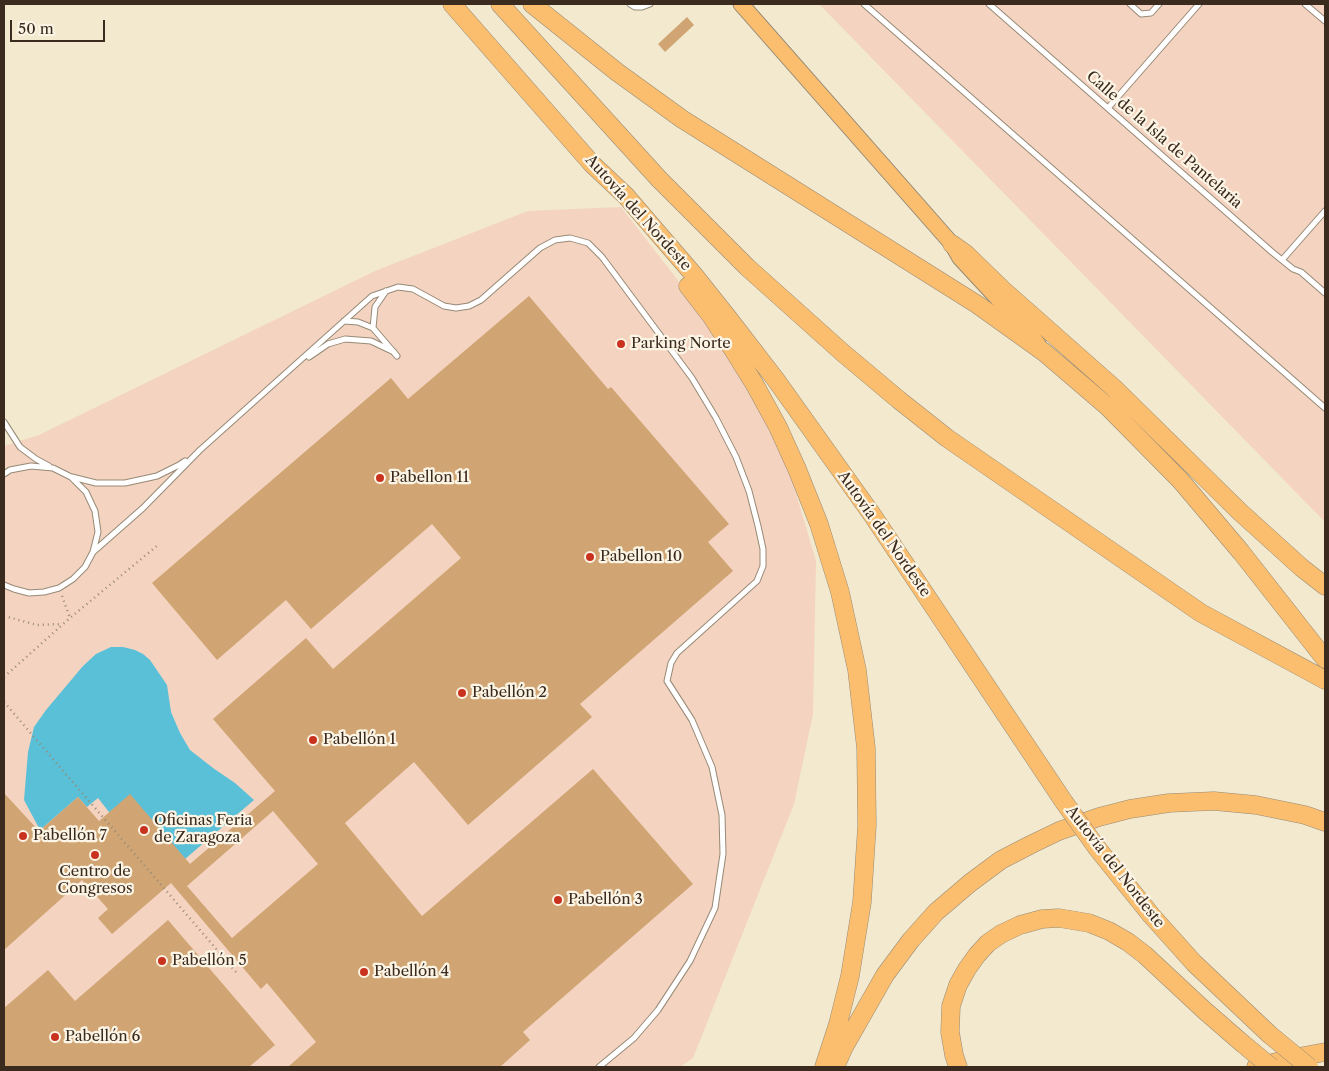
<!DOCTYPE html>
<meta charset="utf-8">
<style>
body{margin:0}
#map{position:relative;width:1329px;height:1071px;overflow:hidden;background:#f2e9cf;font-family:"Libre Caslon Text",serif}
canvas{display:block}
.frame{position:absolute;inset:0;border:5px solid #3b2a1e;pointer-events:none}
.scale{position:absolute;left:10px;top:20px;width:95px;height:22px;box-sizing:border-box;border:2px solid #3b2a1e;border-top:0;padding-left:6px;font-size:15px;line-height:18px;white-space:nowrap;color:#3b2a1e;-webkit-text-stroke:4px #fcf5e5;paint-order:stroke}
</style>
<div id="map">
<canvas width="1329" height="1071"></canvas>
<div class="frame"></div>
<div class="scale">50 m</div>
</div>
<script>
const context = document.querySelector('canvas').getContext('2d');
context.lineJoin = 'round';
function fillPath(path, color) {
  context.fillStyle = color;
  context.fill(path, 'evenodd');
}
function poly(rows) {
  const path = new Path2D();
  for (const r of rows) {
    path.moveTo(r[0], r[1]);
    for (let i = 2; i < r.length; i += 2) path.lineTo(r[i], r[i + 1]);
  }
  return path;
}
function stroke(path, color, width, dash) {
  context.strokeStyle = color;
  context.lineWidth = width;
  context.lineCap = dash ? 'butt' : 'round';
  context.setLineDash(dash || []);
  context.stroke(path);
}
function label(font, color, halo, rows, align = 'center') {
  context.font = font + ' "Libre Caslon Text",serif';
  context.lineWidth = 4.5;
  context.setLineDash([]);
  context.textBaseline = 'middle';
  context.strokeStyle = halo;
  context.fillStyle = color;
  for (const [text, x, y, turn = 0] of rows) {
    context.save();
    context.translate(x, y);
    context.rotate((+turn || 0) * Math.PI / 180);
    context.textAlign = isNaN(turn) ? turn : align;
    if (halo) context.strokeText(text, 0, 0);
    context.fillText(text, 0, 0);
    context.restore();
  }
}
fillPath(poly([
 [819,4,1325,4,1325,522],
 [621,207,767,395,816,561,813,714,794,804,693,1058,680,1067,4,1067,4,446,39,435,375,271,528,211]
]), '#f4d3c1');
fillPath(poly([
 [111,647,123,647,135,650,143,654,150,660,167,685,171,712,180,733,190,750,213,768,235,783,254,800,185,859,109,812,98,798,87,807,78,797,40,830,24,800,28,752,34,727,46,710,83,666,96,654]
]), '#5ac0d8');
fillPath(poly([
 [687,17,694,25,665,52,658,44],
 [529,296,608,389,611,387,729,524,708,542,733,571,580,704,592,717,468,825,414,762,345,823,422,916,593,769,693,884,523,1032,530,1040,500,1067,288,1067,316,1042,267,983,261,989,171,883,112,934,98,918,108,909,82,880,4,950,4,793,39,831,78,797,99,821,130,794,190,864,275,791,213,719,306,638,333,669,461,558,432,524,311,629,286,600,217,660,152,583,391,378,408,399],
 [273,811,318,864,232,938,187,886],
 [168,920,275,1045,249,1067,4,1067,4,1008,48,970,75,1001]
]), '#d0a573');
const lane = poly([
 [630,4,635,7,642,7,650,4],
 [864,4,1325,408],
 [989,4,1272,252,1293,269,1301,272,1325,293],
 [1130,4,1141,14,1151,13,1159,4],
 [1305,4,1325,21],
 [1108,108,1199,4],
 [1282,260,1325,211],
 [344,321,358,322,373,328,397,356],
 [373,328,375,307,386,291],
 [309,357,328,344,345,339,371,341,394,352],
 [4,422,20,447,36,459,49,466],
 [4,474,10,470,31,466,53,468,71,477,86,492,95,511,98,532,93,552,85,567,73,579,59,588,44,592,29,593,14,589,4,585],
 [72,477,96,483,125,483,157,476,179,465,185,461],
 [93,552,143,508,200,450,372,296,398,287,413,289,444,306,456,308,469,306,481,300,540,248,555,240,570,238,588,243,602,257,692,378,716,418,736,457,749,491,758,526,763,549,763,566,757,581,677,653,671,663,667,681,692,720,712,767,722,815,723,854,715,908,690,961,658,1010,634,1038,599,1067]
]);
const primary = poly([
 [741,4,952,244,960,258,1024,327,1038,344]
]);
const highway = poly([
 [452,4,592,164,626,196,694,275,729,319,776,380,873,516,1064,802],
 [500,4,659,179,747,267,843,353,899,400,947,438,1201,613,1325,680],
 [532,4,617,72,682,119,978,305,1045,353,1108,407,1181,481,1241,552,1325,659],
 [952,244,966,254,1002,289,1114,388,1239,511,1302,568,1325,586],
 [688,286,712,317,734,351,755,385,778,427,797,469,819,524,840,592,857,670,866,748,867,825,862,902,850,976,838,1024,824,1067],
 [1097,848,1151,915,1194,963,1269,1034],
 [835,1067,844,1047,885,975,911,940,936,912,970,883,1001,860,1032,844,1059,831,1099,817,1130,809,1169,803,1214,801,1256,805,1305,815,1325,822],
 [958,1067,954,1055,950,1032,951,1006,958,985,967,969,977,955,988,943,1001,934,1020,925,1042,919,1059,918,1089,923,1109,931,1128,942,1145,955,1204,1010,1242,1043],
 [1256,1067,1293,1058,1325,1052]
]);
stroke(lane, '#968a76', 7);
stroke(primary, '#968a76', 17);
stroke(highway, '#968a76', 19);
stroke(poly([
 [62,596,70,618],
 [4,616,37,625,62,624],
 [4,677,70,618,158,545],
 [4,702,236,972]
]), '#968a76', 2.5, [1, 4]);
stroke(lane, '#fff', 5);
stroke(primary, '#fbbe6e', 15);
stroke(highway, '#fbbe6e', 18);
const highwayBridge = poly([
 [1064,802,1097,848],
 [1269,1034,1309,1067],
 [1242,1043,1271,1067]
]);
stroke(highwayBridge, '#968a76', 19, []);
stroke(highwayBridge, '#fbbe6e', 18);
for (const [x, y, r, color] of [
 [621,344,5,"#c8321e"],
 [380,478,5,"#c8321e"],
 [590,557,5,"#c8321e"],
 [462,693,5,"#c8321e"],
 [313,740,5,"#c8321e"],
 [144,830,5,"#c8321e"],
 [23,836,5,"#c8321e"],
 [95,855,5,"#c8321e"],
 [558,900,5,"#c8321e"],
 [162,961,5,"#c8321e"],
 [364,972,5,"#c8321e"],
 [55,1037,5,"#c8321e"]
]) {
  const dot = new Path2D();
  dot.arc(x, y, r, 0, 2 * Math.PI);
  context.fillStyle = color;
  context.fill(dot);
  stroke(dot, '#fcf5e5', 2);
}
label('15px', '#3b2a1e', '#fcf5e5', [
 ["Calle de la Isla de Pantelaria",1164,140,41],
 ["Autovía del Nordeste",638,213,48],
 ["Autovía del Nordeste",884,534,55],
 ["Autovía del Nordeste",1115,867,52]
]);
label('15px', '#3b2a1e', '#fcf5e5', [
 ["Parking Norte",631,344],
 ["Pabellon 11",390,478],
 ["Pabellon 10",600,557],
 ["Pabellón 2",472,693],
 ["Pabellón 1",323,740],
 ["Oficinas Feria",154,821],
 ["de Zaragoza",154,838],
 ["Pabellón 7",33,836],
 ["Centro de",95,872,"center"],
 ["Congresos",95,889,"center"],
 ["Pabellón 3",568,900],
 ["Pabellón 5",172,961],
 ["Pabellón 4",374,972],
 ["Pabellón 6",65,1037]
], 'left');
</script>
